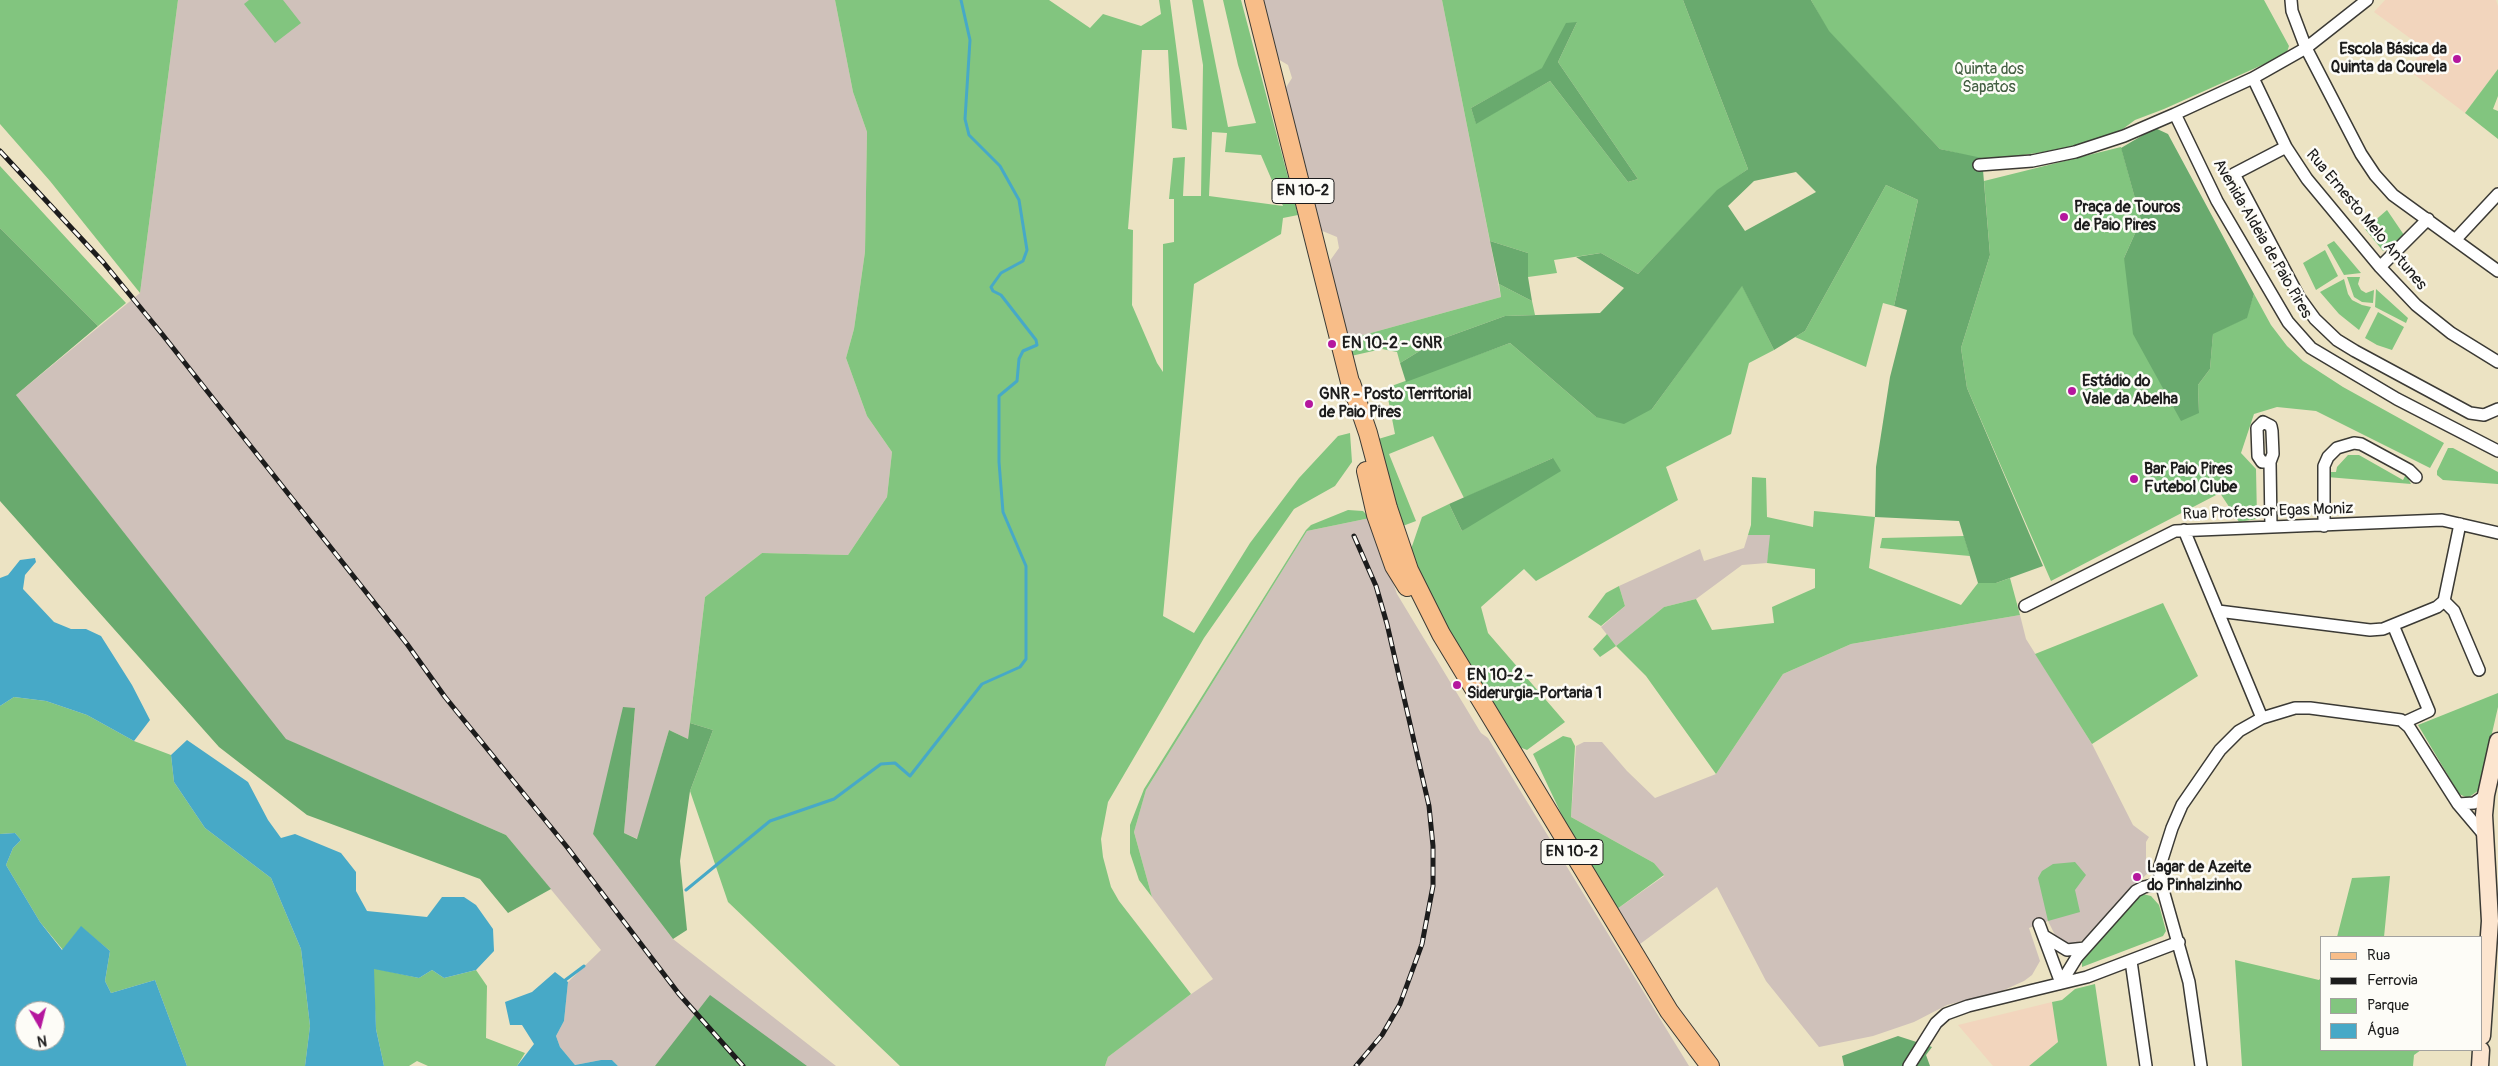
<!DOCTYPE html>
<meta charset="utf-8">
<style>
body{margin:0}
#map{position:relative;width:2498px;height:1066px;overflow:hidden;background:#ece3c3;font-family:Pangolin,sans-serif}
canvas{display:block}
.legend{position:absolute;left:2320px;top:936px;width:162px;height:115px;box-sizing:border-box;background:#fdfcf7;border:1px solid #a3a29f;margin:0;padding:6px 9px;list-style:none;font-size:15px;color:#1c1c1c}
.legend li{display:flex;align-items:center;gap:10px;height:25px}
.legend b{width:25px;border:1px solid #a3a29f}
.north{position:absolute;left:15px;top:1001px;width:50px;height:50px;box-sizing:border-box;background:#fdfcf7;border:1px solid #a3a29f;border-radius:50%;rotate:172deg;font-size:14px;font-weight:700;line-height:20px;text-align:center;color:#1c1c1c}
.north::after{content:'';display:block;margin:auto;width:18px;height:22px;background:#b5179e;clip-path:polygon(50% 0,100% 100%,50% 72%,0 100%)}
</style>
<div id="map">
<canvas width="2498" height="1066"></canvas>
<ul class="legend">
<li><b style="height:6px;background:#f8bd88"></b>Rua</li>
<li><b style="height:6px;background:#1c1c1c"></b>Ferrovia</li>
<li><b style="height:14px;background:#82c57f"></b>Parque</li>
<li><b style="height:14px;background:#47a9c7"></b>Água</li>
</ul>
<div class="north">N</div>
</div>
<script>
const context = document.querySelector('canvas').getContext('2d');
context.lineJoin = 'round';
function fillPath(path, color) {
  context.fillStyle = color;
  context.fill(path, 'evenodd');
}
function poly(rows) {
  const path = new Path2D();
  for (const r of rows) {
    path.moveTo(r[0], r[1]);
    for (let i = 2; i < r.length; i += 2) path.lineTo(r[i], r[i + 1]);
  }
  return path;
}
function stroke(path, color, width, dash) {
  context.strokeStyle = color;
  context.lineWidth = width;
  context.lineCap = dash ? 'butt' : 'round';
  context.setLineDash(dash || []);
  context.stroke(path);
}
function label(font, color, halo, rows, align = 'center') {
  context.font = font + ' Pangolin,sans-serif';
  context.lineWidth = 5;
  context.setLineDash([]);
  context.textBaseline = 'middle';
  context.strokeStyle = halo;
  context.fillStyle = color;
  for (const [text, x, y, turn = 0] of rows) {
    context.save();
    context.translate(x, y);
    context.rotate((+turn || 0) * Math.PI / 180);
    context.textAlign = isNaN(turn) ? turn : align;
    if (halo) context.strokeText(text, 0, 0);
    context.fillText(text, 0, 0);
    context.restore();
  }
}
fillPath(poly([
 [2385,0,2496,0,2498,6,2498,69,2465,113,2407,69,2425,49,2374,12],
 [2052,1002,2058,1042,2029,1066,1993,1066,1958,1025]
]), '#f2d5bd');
fillPath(poly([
 [178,0,835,0,853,92,867,132,865,252,854,329,846,358,867,416,892,452,887,497,848,555,762,553,705,597,688,739,669,730,638,839,624,833,635,708,593,834,673,939,836,1066,618,1066,612,1060,601,1060,575,1065,560,1047,556,1036,564,1021,568,982,601,950,506,835,285,739,16,395,140,293],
 [1263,0,1442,0,1501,297,1349,339,1329,262,1339,248,1337,237,1320,230,1285,89,1292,78,1288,65,1278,59],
 [1370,518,1397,594,1481,733,1488,738,1689,1066,1105,1066,1108,1057,1174,1006,1213,979,1152,897,1134,832,1146,790,1307,531],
 [1748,535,1771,535,1767,563,1742,565,1696,599,1664,607,1616,646,1601,627,1625,606,1619,586,1700,549,1704,561,1744,548],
 [2020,615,2026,639,2092,744,2133,825,2149,837,2146,842,2146,861,2153,868,2113,907,2084,940,2067,945,2058,941,2048,921,2029,928,2040,961,2032,975,2024,981,2002,991,1947,1005,1914,1022,1873,1036,1819,1047,1766,981,1717,887,1636,947,1617,909,1664,876,1654,863,1571,817,1576,746,1584,742,1602,742,1627,771,1655,798,1716,774,1783,674,1851,644]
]), '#cfc1ba');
fillPath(poly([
 [0,0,178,0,140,293,50,181,0,124],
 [249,0,283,0,301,23,275,43,244,4],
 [835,0,1049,0,1090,28,1103,14,1141,26,1161,14,1159,0,1170,0,1187,130,1172,128,1168,50,1142,50,1128,229,1133,230,1132,305,1157,363,1163,372,1163,244,1174,242,1174,199,1169,199,1173,158,1185,157,1183,196,1201,196,1203,65,1192,0,1203,0,1228,127,1256,123,1238,65,1223,0,1241,0,1298,215,1283,218,1281,234,1194,284,1163,616,1194,633,1250,543,1299,478,1338,436,1350,433,1352,462,1335,486,1294,509,1204,638,1108,802,1101,839,1103,857,1111,887,1119,901,1191,994,1108,1057,1105,1066,900,1066,728,902,690,791,713,730,690,723,705,597,762,553,848,555,887,497,892,452,867,416,846,358,854,329,865,252,867,132,853,92],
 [1212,132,1227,133,1225,152,1261,155,1283,206,1209,196],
 [1442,0,1683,0,1748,169,1717,191,1638,274,1601,253,1554,260,1557,273,1528,277,1528,253,1490,241],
 [1577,22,1558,62,1638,179,1628,182,1550,81,1476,123,1471,108,1543,68],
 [1811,0,2264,0,2289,46,2287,52,2280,57,2164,109,2135,120,2116,134,2089,143,2043,152,2003,158,1977,158,1940,149,1828,31],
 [2498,69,2498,96,2493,109,2498,111,2498,139,2465,113],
 [2121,147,2141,220,2124,258,2199,412,2198,385,2210,369,2213,333,2246,318,2254,294,2271,325,2287,346,2303,361,2343,387,2444,443,2430,468,2316,411,2277,407,2254,414,2241,453,2256,469,2257,519,2239,522,2220,493,2051,581,1967,388,1961,348,1990,255,1984,181],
 [0,166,126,303,98,326,0,228],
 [1886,185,1918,200,1894,306,1883,303,1866,367,1795,337,1805,331],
 [2387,210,2404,235,2383,251,2365,229],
 [2334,241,2361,273,2344,275,2327,245],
 [2325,250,2338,276,2316,290,2303,263],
 [2347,277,2360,277,2358,284,2361,290,2366,293,2374,290,2373,303,2362,302,2354,297],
 [2344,279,2348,294,2352,300,2362,305,2371,307,2359,330,2339,314,2320,292],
 [1499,284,1532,301,1535,315,1505,316,1436,341,1400,363,1397,352,1382,349,1351,356,1349,339,1501,297],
 [1742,285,1774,350,1749,363,1731,434,1666,467,1678,500,1536,581,1524,569,1481,607,1488,633,1565,722,1527,750,1517,746,1417,579,1409,555,1422,517,1449,504,1462,531,1553,458,1464,498,1433,436,1389,454,1416,521,1400,527,1375,440,1395,434,1386,388,1510,343,1596,417,1652,409],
 [2376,289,2408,318,2406,323,2375,307],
 [2378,312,2404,327,2392,350,2377,345,2365,338],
 [2448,448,2453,448,2498,472,2498,484,2443,480,2437,475,2437,471],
 [2348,455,2359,455,2403,480,2406,474,2411,484,2327,477,2327,472,2336,472,2337,467],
 [1752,477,1766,478,1767,517,1813,527,1814,511,1875,517,1869,568,1961,605,1978,583,1996,583,2010,578,2020,615,1851,644,1783,674,1716,774,1646,676,1616,646,1600,657,1593,649,1607,634,1616,646,1664,607,1696,599,1712,630,1774,623,1772,607,1815,588,1815,569,1767,563,1770,535,1748,535,1751,525],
 [1348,510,1363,511,1370,518,1307,531,1146,790,1134,832,1152,897,1139,880,1130,853,1130,825,1144,789,1306,530,1311,525],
 [1964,536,1970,556,1880,548,1882,538],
 [1619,586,1625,606,1601,626,1588,617,1606,593],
 [2163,603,2198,676,2092,744,2035,654],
 [2498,693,2498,707,2479,790,2468,798,2459,794,2418,725],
 [14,697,46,701,87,715,134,741,171,755,174,782,205,828,271,878,301,949,310,1026,305,1066,187,1066,155,980,111,993,105,981,110,951,81,927,63,950,40,922,6,865,13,848,21,840,15,833,0,834,0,706],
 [1563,736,1571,738,1575,746,1571,817,1654,863,1664,875,1617,909,1566,824,1533,754],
 [2075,862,2086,875,2075,890,2080,912,2048,921,2038,878,2042,871,2053,864],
 [2390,876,2384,937,2337,937,2352,878],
 [2139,893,2151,896,2159,905,2166,931,2163,936,2082,967,2082,959],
 [2235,960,2319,980,2322,976,2322,1050,2421,1050,2414,1055,2413,1066,2242,1066],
 [373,968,419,978,432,970,444,978,476,970,487,986,486,1038,525,1053,517,1066,428,1066,417,1061,409,1066,384,1066,376,1029],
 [2095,984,2107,1066,2029,1066,2058,1042,2052,1002,2062,1000,2075,989]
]), '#82c57f');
fillPath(poly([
 [1683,0,1811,0,1829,31,1940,149,1982,158,1990,255,1961,348,1967,388,2043,566,1996,583,1978,583,1959,521,1875,517,1876,467,1890,377,1907,310,1894,306,1918,200,1886,185,1805,331,1774,350,1742,286,1652,409,1624,424,1596,417,1510,343,1406,382,1400,363,1436,341,1505,316,1600,313,1624,288,1576,257,1601,253,1638,274,1717,190,1748,169],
 [1796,172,1816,192,1745,231,1728,206,1754,181],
 [1577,22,1558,62,1638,179,1628,182,1550,81,1476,124,1471,108,1542,68,1566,23],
 [2155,128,2168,134,2254,294,2247,318,2213,334,2210,369,2198,385,2199,413,2181,421,2133,334,2124,258,2141,220,2121,148],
 [0,228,98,326,16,395,286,739,506,835,551,889,508,913,480,879,307,815,219,747,0,501],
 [1490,241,1528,253,1528,277,1532,301,1499,284],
 [1553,458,1561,471,1462,531,1449,504],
 [623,707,635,708,624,833,637,839,669,730,688,739,690,723,713,730,690,791,680,861,687,930,673,939,593,834],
 [710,995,807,1066,655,1066],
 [1898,1036,1932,1047,1926,1055,1930,1066,1844,1066,1842,1056]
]), '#69aa6e');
fillPath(poly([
 [35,558,36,562,25,575,23,589,54,622,71,629,86,629,101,636,132,685,150,720,134,741,87,715,46,701,14,697,0,706,0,578,8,575,20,560],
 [187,740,248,782,268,820,281,838,295,834,341,853,356,872,356,891,367,911,427,917,442,897,464,897,476,905,493,929,494,951,476,970,444,978,432,970,419,978,374,969,376,1029,384,1066,305,1066,310,1026,301,949,271,878,205,828,174,782,171,755],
 [15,833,21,840,13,848,6,865,40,922,62,950,81,926,110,951,105,981,111,993,155,980,187,1066,0,1066,0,834],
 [25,1011,55,1011,55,1041,25,1041],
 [555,972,568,982,564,1021,556,1036,560,1047,575,1065,601,1060,612,1060,618,1066,517,1066,534,1044,522,1025,510,1025,505,1002,532,992]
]), '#47a9c7');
stroke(poly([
 [686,890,770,821,834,799,881,764,895,763,910,776,982,684,1020,667,1026,659,1026,566,1003,512,999,462,999,396,1017,381,1019,359,1023,351,1037,345,1036,340,1001,295,993,291,991,287,1001,273,1023,261,1027,250,1019,200,1000,166,969,135,965,119,970,40,961,0],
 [564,981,584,966]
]), '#47a9c7', 3);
const street = poly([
 [2291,0,2292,11,2306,48,2361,154,2375,175,2393,195,2498,271],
 [2253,78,2286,147,2307,179,2380,267,2416,305,2451,333,2498,362],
 [2175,114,2217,201,2288,322,2311,348,2397,399,2498,451],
 [2286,147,2234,174,2299,297,2315,319,2337,340,2355,351,2470,413,2484,415,2498,409],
 [1979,165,2032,161,2075,152,2124,136,2175,114,2253,78,2306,48,2367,0],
 [2456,239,2498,194],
 [2380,267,2428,219],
 [2270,462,2262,462,2258,456,2257,428,2263,422,2271,426,2272,431,2273,454,2270,462,2271,527],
 [2324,526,2324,466,2328,457,2337,448,2354,443,2361,444,2409,470,2416,477],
 [2184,530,2262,718],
 [2444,601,2454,611,2479,670],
 [2025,606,2175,531,2442,520,2498,533],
 [2218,611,2370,630,2383,629,2437,607,2444,601,2460,524],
 [2393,625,2429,711,2405,722],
 [2458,804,2474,803,2486,795],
 [2039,924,2061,983],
 [2044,936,2067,950,2085,948],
 [2131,961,2146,1066],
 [2061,983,2077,957,2136,891,2144,887,2161,883],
 [1909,1066,1936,1023,1946,1014,1968,1006,2087,977,2179,942],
 [2201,1066,2189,982,2161,883,2159,869,2172,828,2182,805,2220,750,2239,731,2262,718,2295,708,2310,708,2401,720,2409,727,2458,804,2485,836]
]);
const secondary = poly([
 [2482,1036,2490,921,2484,815,2486,795,2498,741],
 [2480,1066,2481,1050]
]);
const primary = poly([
 [1254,0,1353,394],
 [1351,383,1368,433,1388,508,1409,570,1441,634,1669,1011,1710,1066],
 [1366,471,1376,515,1394,566,1407,587]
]);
stroke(street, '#3b3a35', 14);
stroke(secondary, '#3b3a35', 19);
stroke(primary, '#3b3a35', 20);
stroke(street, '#fff', 11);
stroke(secondary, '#fce5cf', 16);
stroke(primary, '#f8bd88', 18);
const rail = poly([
 [0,151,103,262,162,334,407,644,445,697,567,847,679,994,743,1066],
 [1354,536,1376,586,1387,624,1429,806,1433,846,1433,886,1422,944,1400,1004,1382,1035,1356,1066]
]);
stroke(rail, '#1c1c1c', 5);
stroke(rail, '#fdfcf7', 3, [9]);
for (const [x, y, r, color] of [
 [2457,59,5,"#b5179e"],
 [2064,217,5,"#b5179e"],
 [1332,344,5,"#b5179e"],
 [2072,391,5,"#b5179e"],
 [1309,404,5,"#b5179e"],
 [2134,479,5,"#b5179e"],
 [1457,685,5,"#b5179e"],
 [2137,877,5,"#b5179e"]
]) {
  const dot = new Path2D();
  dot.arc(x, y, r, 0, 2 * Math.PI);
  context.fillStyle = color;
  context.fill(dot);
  stroke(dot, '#fdfcf7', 2);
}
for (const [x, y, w] of [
 [1303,191,62],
 [1572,852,62]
]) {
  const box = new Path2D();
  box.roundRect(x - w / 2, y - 12.5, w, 25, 4);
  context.fillStyle = '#fdfcf7';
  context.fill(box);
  stroke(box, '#1c1c1c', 1);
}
label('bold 15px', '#1c1c1c', null, [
 ["EN 10-2",1303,191],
 ["EN 10-2",1572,852]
]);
label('bold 16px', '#1c1c1c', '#fdfcf7', [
 ["Escola Básica da",2447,50,"right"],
 ["Quinta da Courela",2447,68,"right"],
 ["Praça de Touros",2074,208],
 ["de Paio Pires",2074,226],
 ["EN 10-2 - GNR",1342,344],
 ["Estádio do",2082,382],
 ["Vale da Abelha",2082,400],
 ["GNR - Posto Territorial",1319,395],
 ["de Paio Pires",1319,413],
 ["Bar Paio Pires",2144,470],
 ["Futebol Clube",2144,488],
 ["EN 10-2 -",1467,676],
 ["Siderurgia-Portaria 1",1467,694],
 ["Lagar de Azeite",2147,868],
 ["do Pinhalzinho",2147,886]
], 'left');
label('16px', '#456044', '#fdfcf7', [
 ["Quinta dos",1989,70],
 ["Sapatos",1989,88]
]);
label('16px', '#1c1c1c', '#fdfcf7', [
 ["Rua Ernesto Melo Antunes",2366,220,50],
 ["Avenida Aldeia de Paio Pires",2262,239,60],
 ["Rua Professor Egas Moniz",2268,512,-2]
]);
</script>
